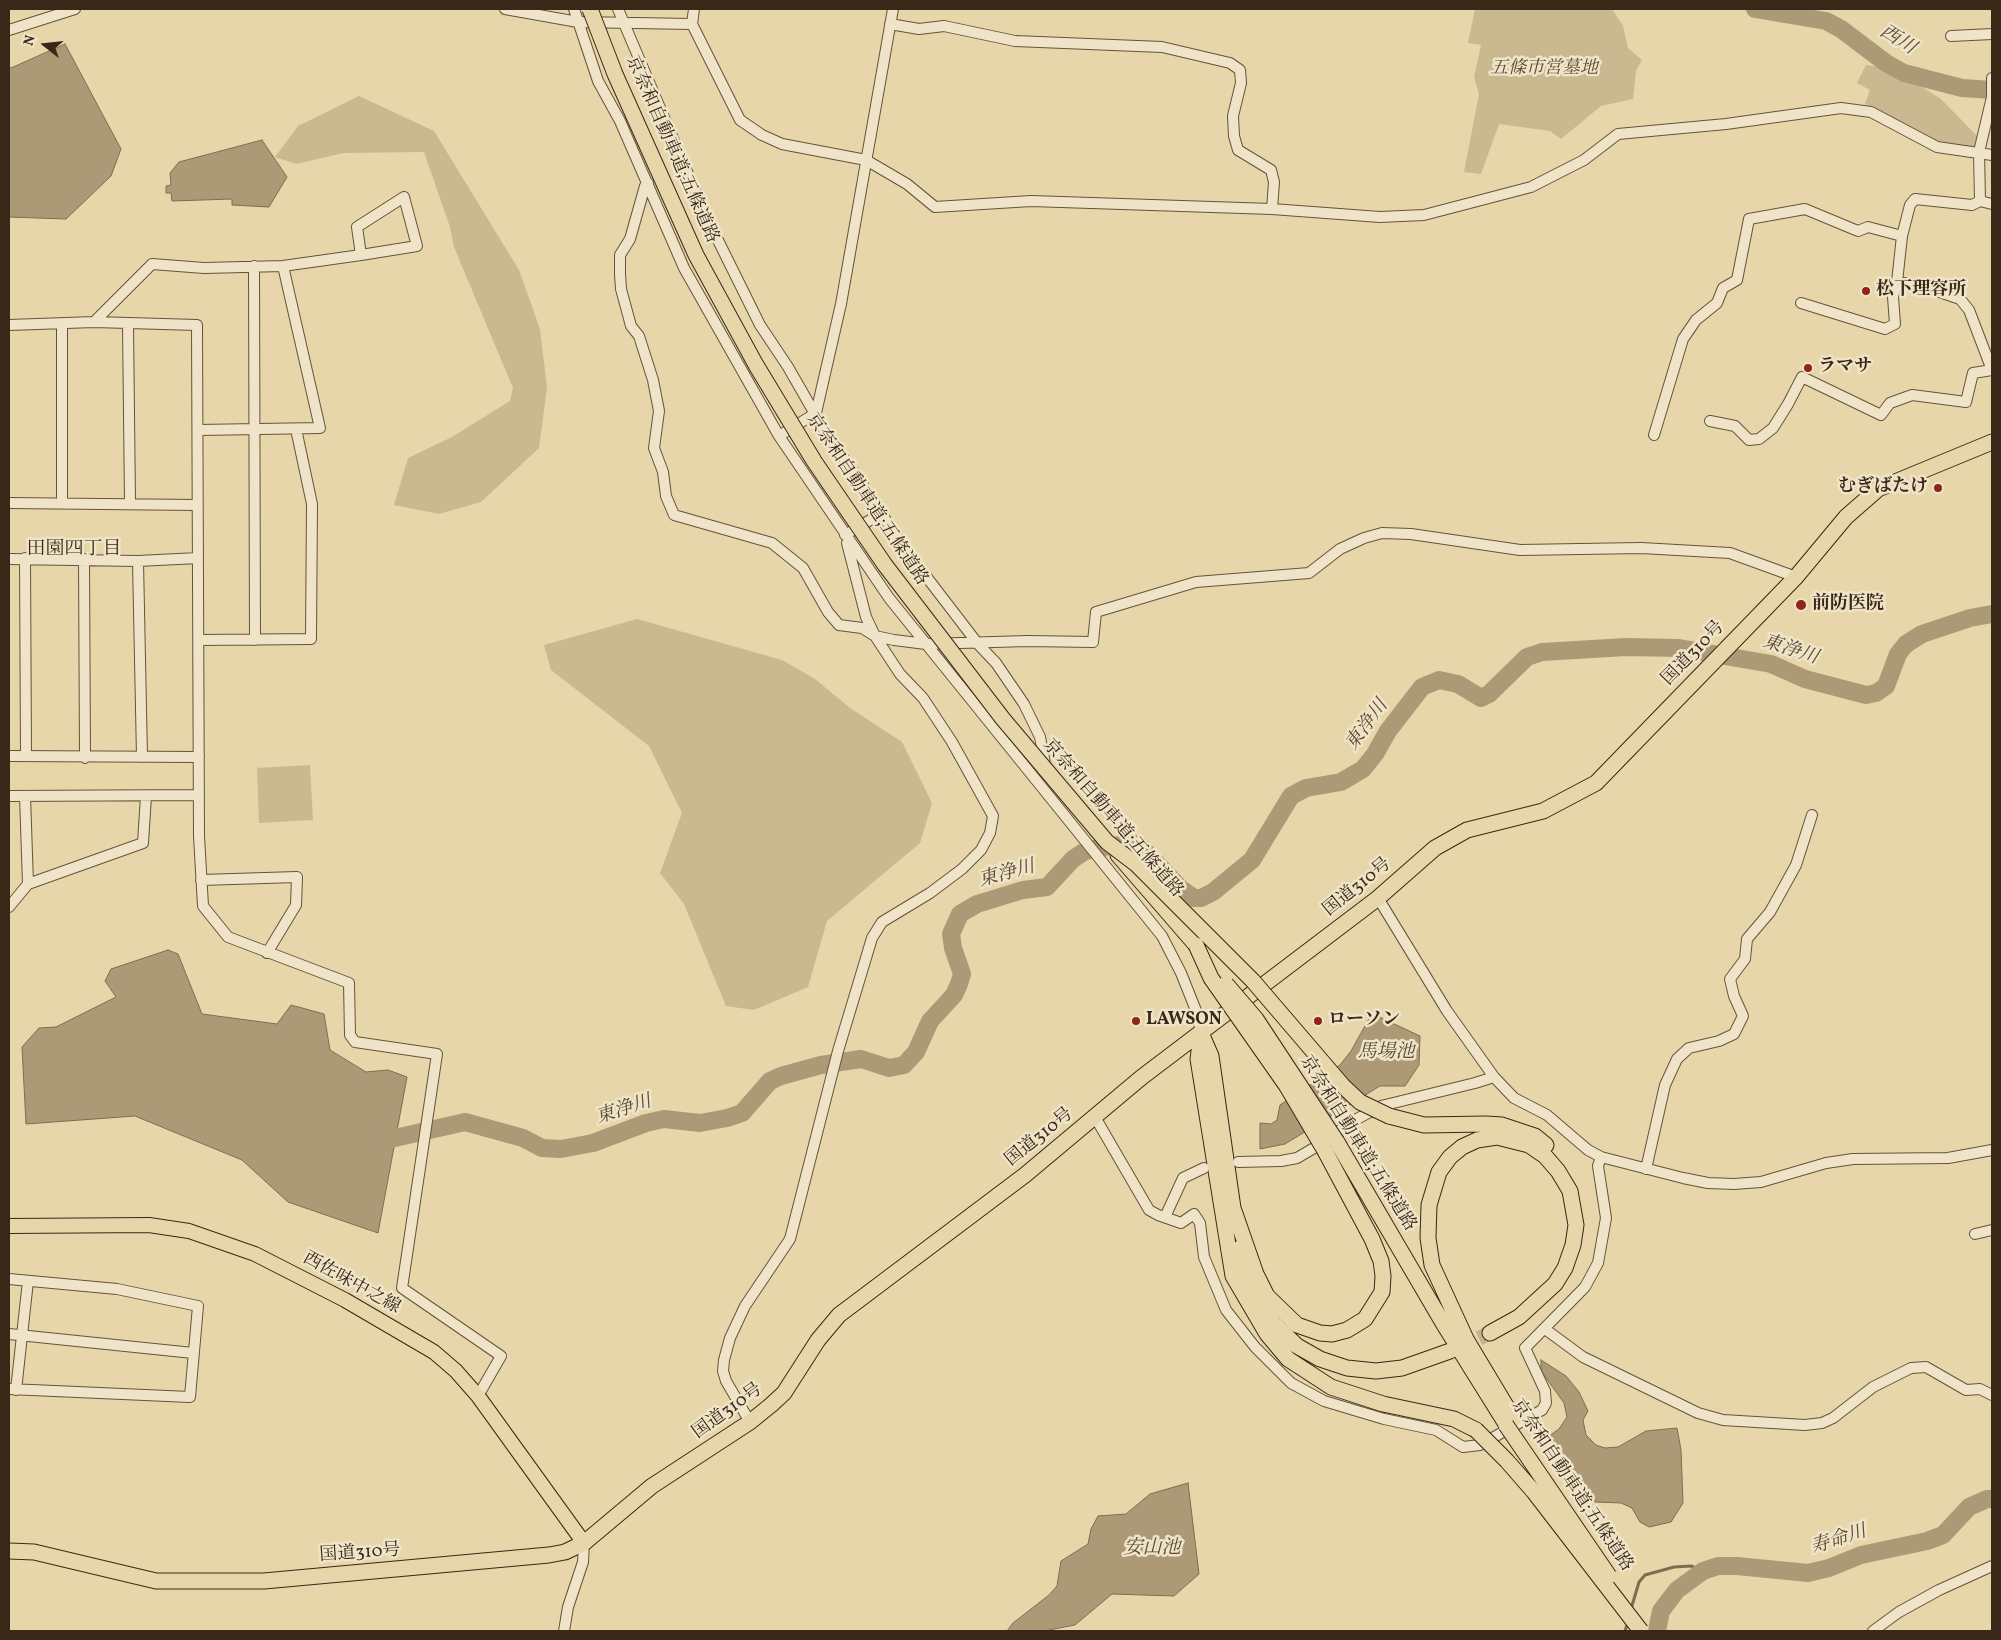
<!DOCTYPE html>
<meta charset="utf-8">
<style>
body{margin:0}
#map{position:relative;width:2001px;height:1640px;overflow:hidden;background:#e7d6a9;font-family:Vollkorn,serif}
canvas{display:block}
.frame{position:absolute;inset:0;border:10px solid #392717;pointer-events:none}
.north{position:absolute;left:20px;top:20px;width:50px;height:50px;-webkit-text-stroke:4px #efe4c7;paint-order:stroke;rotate:286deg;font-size:14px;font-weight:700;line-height:20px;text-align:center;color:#392717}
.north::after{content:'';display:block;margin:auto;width:18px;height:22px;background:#392717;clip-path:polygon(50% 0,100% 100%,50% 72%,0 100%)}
</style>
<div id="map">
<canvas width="2001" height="1640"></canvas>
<div class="frame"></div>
<div class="north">N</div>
</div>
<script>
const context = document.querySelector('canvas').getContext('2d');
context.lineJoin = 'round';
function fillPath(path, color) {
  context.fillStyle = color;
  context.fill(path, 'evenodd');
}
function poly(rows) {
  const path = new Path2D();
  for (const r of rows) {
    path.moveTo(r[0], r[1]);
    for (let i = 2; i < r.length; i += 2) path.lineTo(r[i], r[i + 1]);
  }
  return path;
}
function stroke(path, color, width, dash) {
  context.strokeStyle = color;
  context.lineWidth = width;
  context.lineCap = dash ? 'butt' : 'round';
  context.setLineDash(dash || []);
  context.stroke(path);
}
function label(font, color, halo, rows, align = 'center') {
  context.font = font + ' Vollkorn,"Noto Serif JP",serif';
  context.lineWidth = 5;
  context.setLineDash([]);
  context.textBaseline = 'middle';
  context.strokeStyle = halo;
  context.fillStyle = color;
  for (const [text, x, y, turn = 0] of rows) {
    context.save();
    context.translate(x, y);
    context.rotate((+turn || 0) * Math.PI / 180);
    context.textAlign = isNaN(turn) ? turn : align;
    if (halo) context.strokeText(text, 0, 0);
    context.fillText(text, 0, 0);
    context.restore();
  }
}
fillPath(poly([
 [1475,9,1612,9,1623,26,1628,48,1642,60,1636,71,1633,99,1601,106,1561,139,1550,131,1499,124,1481,174,1464,172,1479,94,1474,77,1481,45,1468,43],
 [1866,65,1880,67,1906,77,1941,99,1978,137,1975,148,1938,142,1865,104,1870,90,1857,83],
 [359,96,434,131,519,270,540,329,547,388,539,448,481,502,439,514,394,505,408,458,452,437,510,401,513,388,454,247,450,227,424,152,343,153,297,164,275,157,298,126],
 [637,619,782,660,815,679,850,708,902,742,932,803,920,843,827,921,808,987,754,1010,726,1006,684,904,660,873,682,813,649,746,551,670,544,645],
 [310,765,313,820,259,823,257,768]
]), '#c9b890');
const water = poly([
 [65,44,121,149,111,176,66,219,9,217,9,66,11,68,65,44],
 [262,140,287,177,269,207,232,205,232,199,172,201,171,193,166,193,166,186,171,185,170,173,179,162,262,140],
 [168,950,178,954,202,1014,277,1024,291,1005,324,1014,330,1050,366,1072,388,1070,407,1077,378,1233,288,1202,242,1160,135,1116,26,1124,22,1047,39,1028,56,1027,116,997,105,981,111,969,168,950],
 [1377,1016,1420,1036,1419,1065,1405,1086,1380,1086,1285,1144,1260,1149,1260,1123,1271,1124,1277,1120,1280,1105,1340,1065,1351,1051,1370,1017,1377,1016],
 [1541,1360,1566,1376,1579,1392,1588,1411,1583,1420,1586,1435,1596,1445,1605,1448,1618,1447,1646,1431,1677,1428,1681,1450,1683,1503,1671,1522,1649,1527,1640,1522,1632,1508,1621,1503,1595,1502,1567,1471,1549,1436,1559,1429,1567,1417,1564,1403,1541,1371,1541,1360],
 [1188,1483,1199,1574,1174,1596,1112,1594,1075,1625,1044,1631,1007,1631,1013,1623,1049,1595,1057,1586,1061,1561,1088,1544,1091,1529,1098,1516,1126,1514,1150,1494,1188,1483]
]);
fillPath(water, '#ac9a77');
stroke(water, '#7e6c51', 1);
stroke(poly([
 [1631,1609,1639,1582,1645,1575,1674,1567,1691,1566,1703,1571],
 [1625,1631,1628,1622]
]), '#7e6c51', 3);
stroke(poly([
 [1755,9,1826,21,1841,29,1886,63,1904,73,1962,88,1992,90],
 [373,1143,465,1122,523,1138,542,1148,561,1149,593,1143,646,1123,664,1119,700,1123,727,1118,742,1113,770,1081,781,1076,821,1065,861,1059,889,1068,904,1065,916,1052,930,1021,954,995,959,984,962,974,953,948,951,934,960,914,977,904,1023,890,1047,887,1073,859,1085,851,1109,846,1138,844,1181,889,1194,898,1201,898,1213,892,1252,860,1291,796,1306,788,1341,782,1363,769,1375,754,1388,731,1422,687,1439,680,1458,684,1481,698,1489,694,1527,657,1542,652,1626,647,1679,648,1771,664,1805,679,1866,695,1876,693,1886,686,1898,654,1906,644,1922,634,1970,618,1992,614],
 [1657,1631,1661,1611,1677,1590,1703,1571,1718,1566,1737,1566,1808,1573,1829,1568,1861,1555,1927,1541,1943,1535,1969,1507,1987,1499,1992,1499]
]), '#ac9a77', 18);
stroke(poly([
 [1458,1348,1490,1333]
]), '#c4b38c', 15, [15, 8]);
const minor = poly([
 [505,9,578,22,692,24,740,120,762,135,782,144,866,160,907,184,935,207,1031,201,1272,209,1380,217,1424,215,1531,187,1584,160,1618,134,1726,124,1841,108,1871,112,1937,147,1992,155],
 [574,9,598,81,620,121,684,268,779,436,889,598,1162,936,1181,973,1197,1013,1201,1033],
 [618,9,705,214,760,325,788,367,831,442,855,473,902,545,978,644,996,663,1024,704,1040,737,1046,769],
 [692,24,694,9],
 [890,24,919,29,944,26,1015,41,1162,47,1230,63,1240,70,1241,83,1233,116,1234,136,1238,150,1271,170,1274,182,1272,209],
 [9,30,75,9],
 [1951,36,1992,34],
 [648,183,645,186,630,239,620,255,620,274,621,289,631,326,639,336,653,380,659,411,654,448,663,472,666,496,674,515,772,543,803,568,828,612,839,625,862,628,875,636,894,640,926,644,1028,641,1093,642,1096,612,1196,582,1309,573,1340,549,1364,538,1382,533,1411,534,1520,550,1641,548,1730,553,1796,577],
 [404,197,417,246,361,255,357,227,404,197],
 [1980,201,1979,152,1992,97,1992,78],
 [1992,204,1980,201,1972,205,1915,199,1910,205,1902,236,1897,282,1922,286,1960,299,1969,310,1992,370],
 [254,266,255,640],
 [1801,303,1885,329,1895,324,1893,297,1897,282],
 [94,322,152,264,204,268,283,266,361,255],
 [128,324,130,503],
 [9,325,94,322,197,325,199,836,203,906,228,937,349,983,350,1035,355,1042,437,1054,402,1288,501,1356,478,1396],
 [1710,421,1735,426,1749,440,1759,439,1773,428,1788,404,1802,377,1881,415,1890,403,1912,395,1966,402,1973,373,1992,370],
 [198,430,320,428,283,266],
 [1654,435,1683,339,1696,320,1717,303,1723,288,1737,280,1749,219,1805,209,1858,231,1868,227,1902,236],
 [779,436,816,413,841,304,893,9],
 [9,503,197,505],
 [62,503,62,324],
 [845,535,882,513],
 [25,558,26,756],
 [9,559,138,561,198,558],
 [84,559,85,758],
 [138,561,142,757],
 [199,640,311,639,312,504,296,429],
 [9,756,199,757],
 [9,796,199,795],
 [25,796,28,884],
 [201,880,297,877,296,905,267,953],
 [9,907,28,884,143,843,146,796],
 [1095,1117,1149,1210,1158,1215,1181,1223,1194,1214,1200,1223,1204,1257,1226,1310,1255,1347,1291,1383,1324,1401,1384,1419,1436,1430,1463,1447,1480,1445,1542,1410,1546,1403,1545,1391,1525,1348,1585,1287,1598,1263,1606,1218,1598,1166,1601,1157,1588,1150,1547,1115,1514,1098,1494,1077,1447,1011,1378,898],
 [1601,1157,1683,1178,1708,1183,1734,1184,1761,1182,1826,1163,1853,1159,1948,1158,1992,1150],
 [1238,1162,1281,1161,1297,1158,1314,1148,1355,1120,1381,1106,1475,1083,1494,1077],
 [1646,1169,1665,1085,1677,1059,1689,1048,1719,1041,1734,1034,1743,1016,1734,996,1730,979,1745,959,1747,939,1770,912,1796,865,1812,815],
 [1165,1217,1183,1178,1204,1168],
 [1975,1234,1992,1230],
 [9,1279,117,1289,198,1306,190,1397,9,1389],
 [1545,1329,1583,1357,1698,1413,1723,1420,1805,1425,1822,1423,1833,1418,1873,1387,1911,1368,1926,1367,1966,1390,1980,1389,1992,1395],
 [9,1334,193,1353],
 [16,1390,28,1281],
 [750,1422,726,1381,723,1371,724,1360,730,1338,745,1306,790,1239,838,1051,872,938,882,922,930,893,962,869,981,850,990,833,993,816,952,742,923,698,900,674,875,636,866,617,847,543],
 [564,1631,568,1607,583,1562,584,1543],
 [1873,1631,1899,1612,1939,1590,1992,1566]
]);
const major = poly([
 [9,1226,149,1225,189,1231,255,1254,345,1300,434,1352,456,1371,478,1396,584,1543]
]);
const highway = poly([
 [1118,855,1196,945],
 [1201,1033,1211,1056,1233,1208,1256,1274,1267,1296,1297,1325,1320,1333,1332,1334,1347,1330,1365,1319,1382,1292,1383,1276,1381,1261,1372,1239,1325,1151],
 [1201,1036,1198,1059,1233,1276,1267,1334,1288,1359,1331,1387,1383,1404,1454,1419,1476,1430],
 [1389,1116,1424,1125,1486,1124,1502,1125,1535,1136,1546,1145],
 [1337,1142,1443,1323,1506,1424],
 [1238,1249,1243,1270,1257,1304,1274,1324,1297,1346,1320,1359,1347,1368,1376,1371,1402,1368,1450,1351],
 [1490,1333,1519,1317,1555,1284,1565,1268,1573,1245,1576,1225,1570,1191,1558,1171,1545,1156,1529,1145,1497,1137,1477,1140,1462,1147,1450,1157,1439,1172,1429,1205,1428,1238,1432,1265,1466,1339,1514,1419],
 [9,1551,34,1552,156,1581,264,1581,549,1555,565,1552,584,1543,652,1486,750,1422,771,1405,784,1393,818,1340,839,1315,1025,1175,1142,1077,1378,898,1435,848,1467,830,1543,811,1596,783,1796,577,1846,517,1878,489,1992,442]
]);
stroke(minor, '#64533c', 12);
stroke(major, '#392717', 16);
stroke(highway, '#392717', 17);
stroke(minor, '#efe4c7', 10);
stroke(major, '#e7d6a9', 14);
stroke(highway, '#e7d6a9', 15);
const highwayBridge = poly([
 [590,9,615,74,696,255,756,365,814,461,885,565,1003,719,1107,842,1136,864,1253,981,1343,1086,1360,1102,1389,1116],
 [1196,945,1211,978,1286,1085,1325,1151],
 [1226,984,1256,1019,1337,1142],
 [1506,1425,1609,1576],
 [1476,1430,1507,1461,1534,1492,1641,1631]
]);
stroke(highwayBridge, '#392717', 17, []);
stroke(highwayBridge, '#e7d6a9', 15);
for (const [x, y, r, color] of [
 [1866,291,5,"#8f2418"],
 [1808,368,5,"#8f2418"],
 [1938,488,5,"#8f2418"],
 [1801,605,6,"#8f2418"],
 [1136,1021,5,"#8f2418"],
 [1318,1021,5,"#8f2418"]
]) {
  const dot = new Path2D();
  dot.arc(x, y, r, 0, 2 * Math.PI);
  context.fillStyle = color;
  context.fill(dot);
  stroke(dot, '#efe4c7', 2);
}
label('italic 18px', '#5d4b35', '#efe4c7', [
 ["五條市営墓地",1544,70]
]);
label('18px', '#392717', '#efe4c7', [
 ["京奈和自動車道;五條道路",671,150,66],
 ["京奈和自動車道;五條道路",866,500,56],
 ["国道310号",1694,654,-46],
 ["京奈和自動車道;五條道路",1112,819,49],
 ["国道310号",1358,888,-39],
 ["国道310号",1040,1138,-39],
 ["京奈和自動車道;五條道路",1357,1144,58],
 ["西佐味中之線",351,1284,29],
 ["国道310号",728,1412,-36],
 ["京奈和自動車道;五條道路",1571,1486,56],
 ["国道310号",360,1554,-4]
]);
label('bold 18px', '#392717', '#efe4c7', [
 ["松下理容所",1876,291],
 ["ラマサ",1818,368],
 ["むぎばたけ",1928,488,"right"],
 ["前防医院",1812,605],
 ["LAWSON",1146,1021],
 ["ローソン",1328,1021]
], 'left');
label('italic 19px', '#5c4a34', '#efe4c7', [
 ["西川",1897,41,32],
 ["東浄川",1790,651,18],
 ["東浄川",1368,726,-54],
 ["東浄川",1007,875,-15],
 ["馬場池",1386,1054],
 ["東浄川",624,1111,-18],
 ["寿命川",1839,1541,-18],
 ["安山池",1152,1550]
]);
label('19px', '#392717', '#efe4c7', [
 ["田園四丁目",74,551]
]);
</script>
